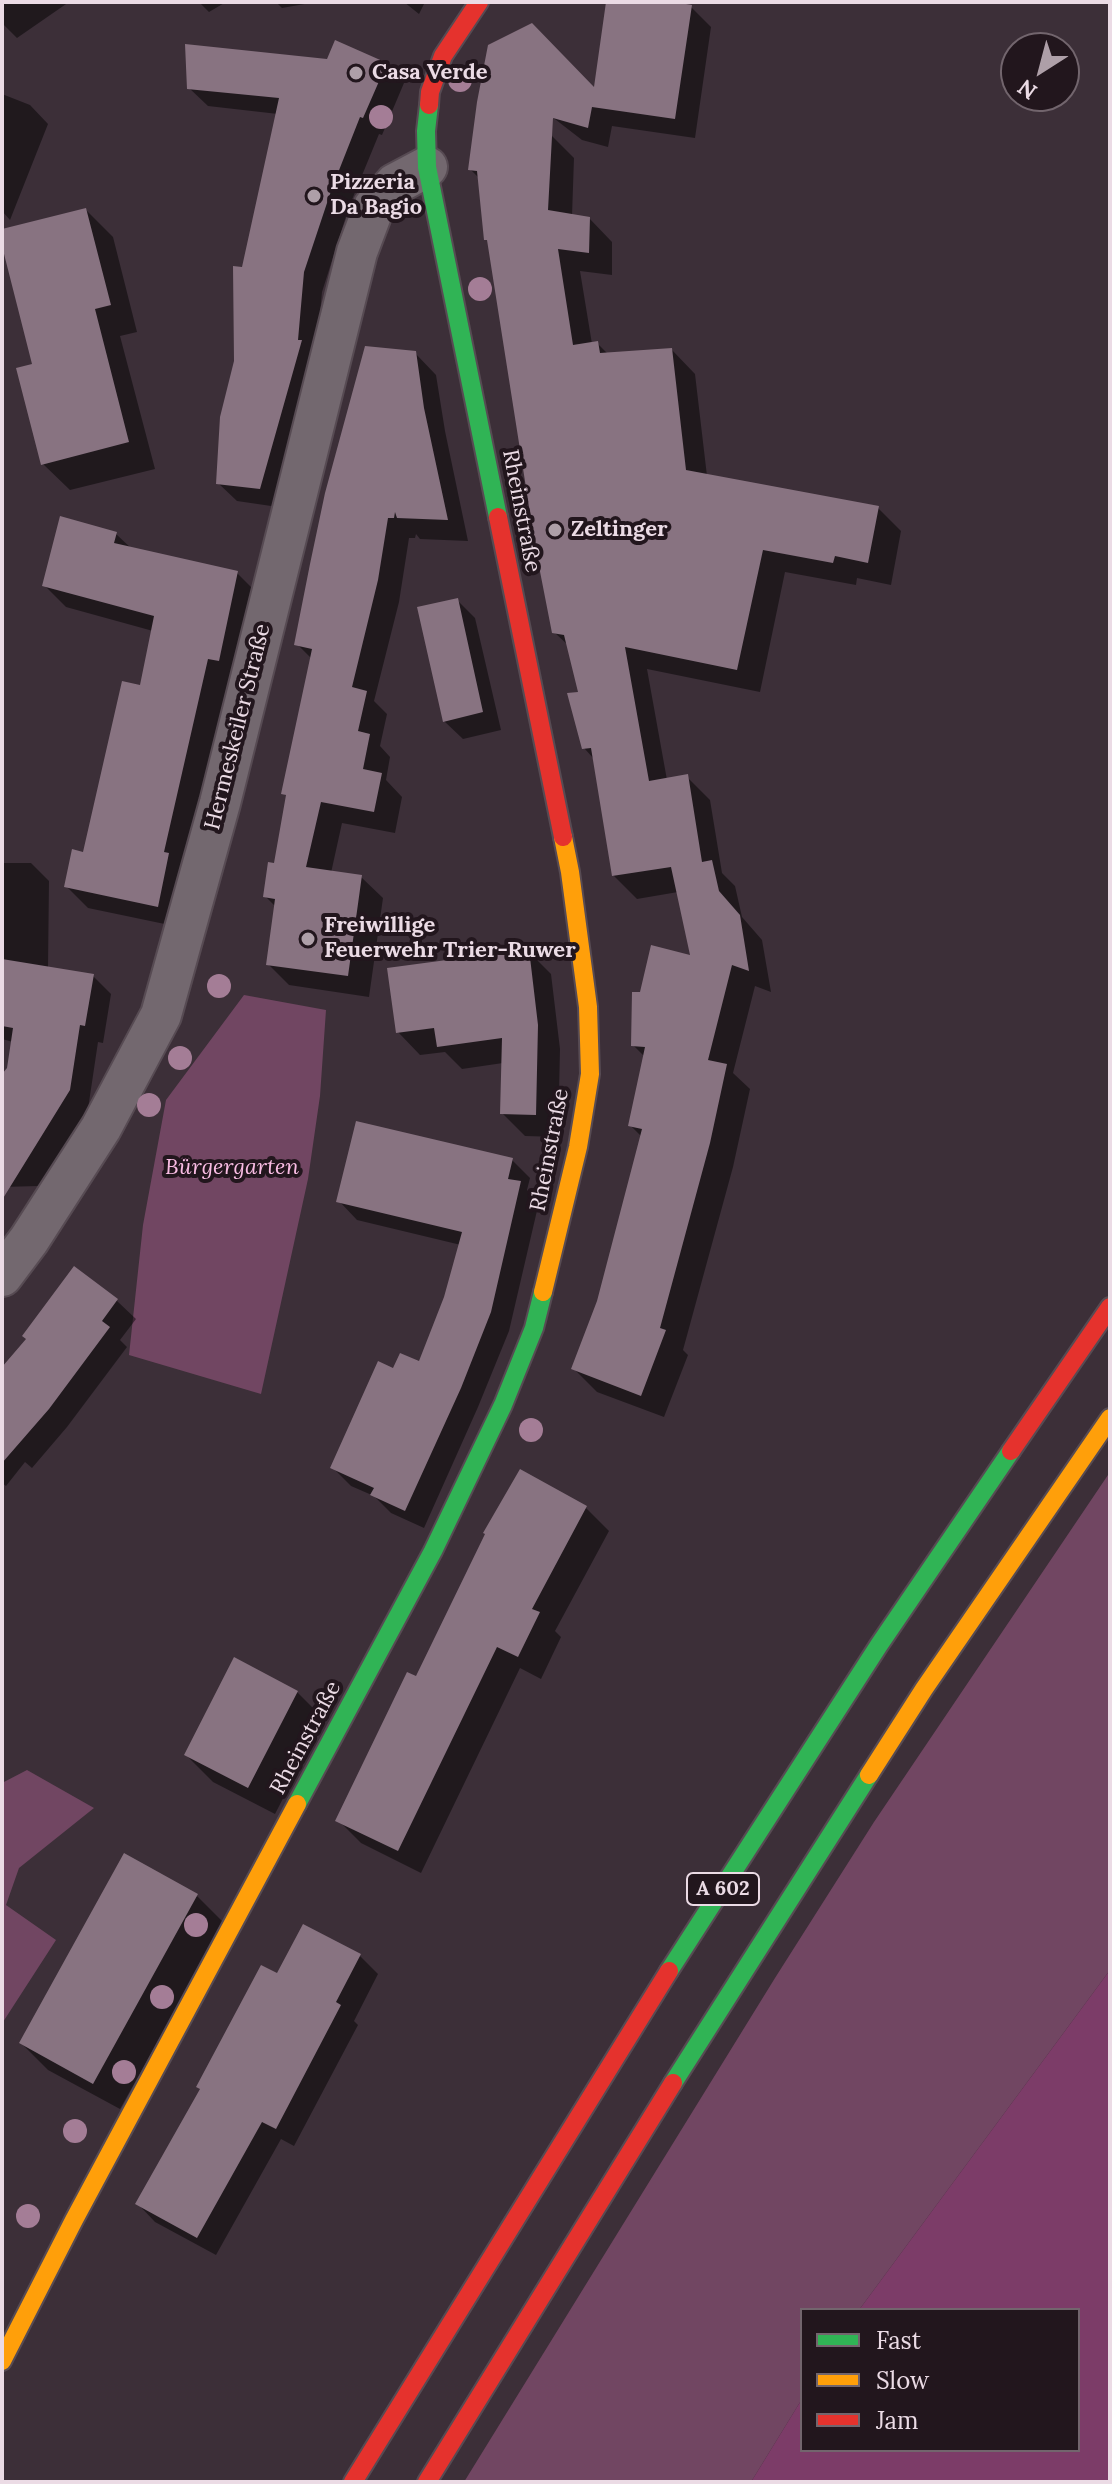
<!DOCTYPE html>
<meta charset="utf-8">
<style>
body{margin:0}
#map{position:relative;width:1112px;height:2484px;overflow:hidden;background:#3c2f38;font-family:Lora,serif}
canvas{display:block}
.frame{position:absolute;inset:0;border:4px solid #ebdbe5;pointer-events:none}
.legend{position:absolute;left:800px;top:2308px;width:280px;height:144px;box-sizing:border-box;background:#22161d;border:2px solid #72656d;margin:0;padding:10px 14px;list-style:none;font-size:24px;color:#ebdbe5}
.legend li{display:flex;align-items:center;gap:16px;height:40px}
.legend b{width:40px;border:2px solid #72656d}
.north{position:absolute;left:1000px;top:32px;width:80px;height:80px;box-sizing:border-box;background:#22161d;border:2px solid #72656d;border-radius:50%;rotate:216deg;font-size:22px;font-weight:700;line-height:32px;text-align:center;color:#ebdbe5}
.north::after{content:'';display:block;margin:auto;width:28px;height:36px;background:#ae9fa8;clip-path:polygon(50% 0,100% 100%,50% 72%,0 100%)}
</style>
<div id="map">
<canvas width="1112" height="2484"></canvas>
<div class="frame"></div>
<ul class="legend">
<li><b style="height:10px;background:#30b455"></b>Fast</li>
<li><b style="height:10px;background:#ff9f0a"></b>Slow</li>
<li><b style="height:10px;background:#e5322d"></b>Jam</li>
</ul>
<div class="north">N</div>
</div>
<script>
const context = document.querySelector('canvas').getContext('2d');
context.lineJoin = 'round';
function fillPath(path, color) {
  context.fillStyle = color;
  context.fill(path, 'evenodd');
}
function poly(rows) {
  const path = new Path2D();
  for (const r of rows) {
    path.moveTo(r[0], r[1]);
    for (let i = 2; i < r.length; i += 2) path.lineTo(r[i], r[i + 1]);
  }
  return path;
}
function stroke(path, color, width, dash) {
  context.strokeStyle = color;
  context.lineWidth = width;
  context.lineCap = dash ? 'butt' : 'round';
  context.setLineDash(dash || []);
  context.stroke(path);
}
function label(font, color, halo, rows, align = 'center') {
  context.font = font + ' Lora,serif';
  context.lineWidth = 8;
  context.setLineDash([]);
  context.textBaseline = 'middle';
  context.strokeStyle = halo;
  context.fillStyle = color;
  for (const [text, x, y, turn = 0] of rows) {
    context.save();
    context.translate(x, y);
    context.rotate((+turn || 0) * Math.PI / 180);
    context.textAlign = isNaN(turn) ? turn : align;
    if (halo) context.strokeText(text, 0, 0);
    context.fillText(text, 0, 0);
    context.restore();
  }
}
fillPath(poly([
 [244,995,326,1010,320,1096,308,1179,261,1394,129,1355,143,1225,166,1100],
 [1110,1472,1110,1970,859,2310,802,2310,802,2399,751,2482,464,2482,775,1978,874,1822],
 [27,1770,94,1808,19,1868,6,1905,56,1940,3,2022,2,2027,2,1783]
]), '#714662');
fillPath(poly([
 [1110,1970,1110,2482,751,2482,802,2399,802,2450,1078,2450,1078,2310,859,2310]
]), '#7c3c68');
fillPath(poly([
 [2,2,69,2,17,38,2,23],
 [199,2,226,2,209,12],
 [276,2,316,2,282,8],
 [404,2,425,2,419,14],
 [608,2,669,2,691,7,711,27,695,138,612,126,608,147,582,140,507,82,595,91],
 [328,61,386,64,404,83,382,135,379,134,349,207,322,292,316,357,278,507,237,501,218,483,236,361,243,270,278,114,208,106,189,88],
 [2,94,30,105,48,124,10,220,2,211],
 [551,135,574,158,572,216,589,218,612,242,612,275,580,271,592,344,597,343,608,354,672,350,695,374,707,476,878,508,901,531,891,585,857,578,856,585,785,572,760,692,647,669,667,780,687,777,710,800,722,873,735,886,742,917,762,940,771,992,755,986,733,1073,750,1089,733,1167,683,1350,688,1355,664,1417,597,1392,574,1369,599,1301,642,1137,630,1125,645,1057,633,1045,641,994,692,957,678,892,637,899,613,875,594,759,584,748,581,693,570,647,554,632,480,179,470,169],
 [86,210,113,237,137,332,120,336,155,469,70,490,43,464,35,366,2,231],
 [415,353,436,375,445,431,468,541,420,539,416,534,415,538,409,538,399,602,374,701,387,714,380,746,390,757,386,780,402,797,395,833,342,823,331,873,361,877,383,898,369,997,289,985,268,964,276,907,266,897,276,865,288,797,283,793,312,659,297,644],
 [116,534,132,549,237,573,259,595,241,682,230,680,186,872,179,927,88,908,66,886,84,854,141,688,153,631,66,607,44,585],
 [457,600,475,618,501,730,463,739,444,721],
 [2,863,31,863,49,881,48,968,93,976,111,994,103,1043,98,1042,88,1109,39,1186,2,1187,2,1077,9,1069,13,1042,2,1039],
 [528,951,551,974,560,1049,558,1137,525,1136,502,1113,503,1063,462,1069,445,1052,420,1055,398,1032],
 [512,1160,530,1178,527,1190,539,1202,509,1331,478,1407,424,1528,391,1513,374,1496,351,1486,332,1467,394,1370,420,1364,445,1298,461,1245,357,1220,339,1201],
 [74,1269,117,1301,136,1319,120,1340,127,1347,67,1427,32,1468,25,1462,6,1486,2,1483,2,1370,28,1339],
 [586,1508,609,1531,555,1631,561,1637,541,1679,520,1668,421,1873,361,1843,338,1820,417,1679],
 [297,1692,324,1719,275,1814,213,1782,186,1755],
 [197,1896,224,1923,120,2109,48,2070,21,2043],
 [360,1956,378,1974,354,2021,358,2025,294,2146,281,2139,216,2255,155,2222,137,2203,278,1976]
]), '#0007');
fillPath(poly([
 [606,2,674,2,692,5,675,119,592,107,588,128,553,118,548,210,590,217,589,253,558,249,573,345,598,341,600,353,672,348,686,470,879,506,868,563,835,556,833,563,763,550,737,670,625,647,649,781,688,774,702,862,712,860,719,891,740,915,749,971,732,965,708,1060,727,1064,710,1143,660,1328,666,1330,641,1396,571,1369,597,1301,642,1129,628,1126,645,1047,631,1046,632,992,640,992,651,945,690,955,671,867,612,876,591,748,582,749,567,693,578,692,564,635,552,633,536,551,487,240,484,240,477,171,468,170,477,102,488,45,532,23,594,87],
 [335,40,387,63,363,118,360,117,332,188,304,272,298,340,302,340,260,489,216,484,220,417,234,361,233,266,242,267,279,98,187,89,185,44,327,59],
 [86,208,111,305,95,309,129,442,41,465,16,368,32,364,2,246,2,229],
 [365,346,416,351,424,408,448,520,397,518,395,512,394,518,388,518,378,580,352,687,367,691,358,731,370,734,363,769,382,773,374,812,321,802,306,867,362,875,348,976,266,965,275,899,263,897,268,862,274,863,286,795,281,794,312,649,294,645,310,564,325,493],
 [60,516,117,532,114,543,238,571,219,661,208,659,164,852,169,853,158,907,64,887,72,849,83,852,122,681,140,685,154,616,42,586],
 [458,598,483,712,443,722,417,607],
 [529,949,538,1025,536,1115,500,1114,502,1038,437,1047,434,1028,396,1033,387,968],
 [2,959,94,974,85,1026,80,1025,70,1090,2,1200,2,1074,7,1068,13,1028,2,1026],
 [356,1121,513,1158,508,1179,521,1181,491,1312,461,1388,405,1511,370,1495,374,1488,330,1468,378,1361,393,1368,400,1353,419,1361,444,1297,462,1232,336,1202],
 [74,1266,118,1299,102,1321,110,1327,49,1409,2,1463,2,1367,26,1339,22,1336],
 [520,1469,587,1506,532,1609,540,1612,518,1657,497,1647,398,1851,335,1821,407,1672,416,1676,485,1534,483,1533],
 [234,1657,298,1691,248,1788,184,1755],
 [124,1853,198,1894,93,2084,19,2043],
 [303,1924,361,1954,336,2002,341,2005,276,2129,262,2122,197,2238,135,2204,200,2089,196,2087,261,1965,277,1973]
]), '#887381');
const street = poly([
 [2,1276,29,1240,101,1128,161,1015,220,803,357,252,374,207,395,184,427,167]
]);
const fast = poly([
 [429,105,426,131,427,167,498,517],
 [297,1804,433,1551,503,1405,534,1328,543,1292],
 [669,1971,879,1645,1011,1451],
 [673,2083,869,1775]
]);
const slow = poly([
 [543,1292,578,1147,590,1074,588,1007,570,872,563,837],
 [869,1775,924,1689,1110,1418],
 [2,2361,74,2220,297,1804]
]);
const jam = poly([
 [429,105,430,92,443,56,479,2],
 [498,517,563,837],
 [1011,1451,1110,1307],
 [353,2482,669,1971],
 [427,2482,673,2083]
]);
stroke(street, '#574b53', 44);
stroke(fast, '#574b53', 22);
stroke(slow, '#574b53', 22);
stroke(jam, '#574b53', 22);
stroke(street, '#73686f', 40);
stroke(fast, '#30b455', 18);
stroke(slow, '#ff9f0a', 18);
stroke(jam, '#e5322d', 18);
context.fillStyle = '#a47d96';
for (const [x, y] of [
 [460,80],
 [381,117],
 [480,289],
 [219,986],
 [180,1058],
 [149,1105],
 [531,1430],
 [196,1925],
 [162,1997],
 [124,2072],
 [75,2131],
 [28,2216]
]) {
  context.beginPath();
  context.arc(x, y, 12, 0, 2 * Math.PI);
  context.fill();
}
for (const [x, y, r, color] of [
 [356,73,8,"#ae9fa8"],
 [314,196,8,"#ae9fa8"],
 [555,530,8,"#ae9fa8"],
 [308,939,8,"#ae9fa8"]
]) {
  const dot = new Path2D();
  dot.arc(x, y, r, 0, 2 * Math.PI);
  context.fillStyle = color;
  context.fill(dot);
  stroke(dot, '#22161d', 3);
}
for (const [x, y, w] of [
 [723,1889,72]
]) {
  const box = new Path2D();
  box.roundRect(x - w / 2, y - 16, w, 32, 6);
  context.fillStyle = '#22161d';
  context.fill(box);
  stroke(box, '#ebdbe5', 2);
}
label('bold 20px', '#ebdbe5', null, [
 ["A 602",723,1889]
]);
label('bold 22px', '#ebdbe5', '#22161d', [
 ["Casa Verde",372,73],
 ["Pizzeria",330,183],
 ["Da Bagio",330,208],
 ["Zeltinger",571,530],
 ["Freiwillige",324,926],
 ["Feuerwehr Trier-Ruwer",324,951]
], 'left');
label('22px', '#ebdbe5', '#22161d', [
 ["Rheinstraße",521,511,79],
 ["Hermeskeiler Straße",238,727,-76],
 ["Rheinstraße",550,1150,-79],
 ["Rheinstraße",306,1738,-62]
]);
label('italic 22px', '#f9bce3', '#22161d', [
 ["Bürgergarten",232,1168]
]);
</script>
